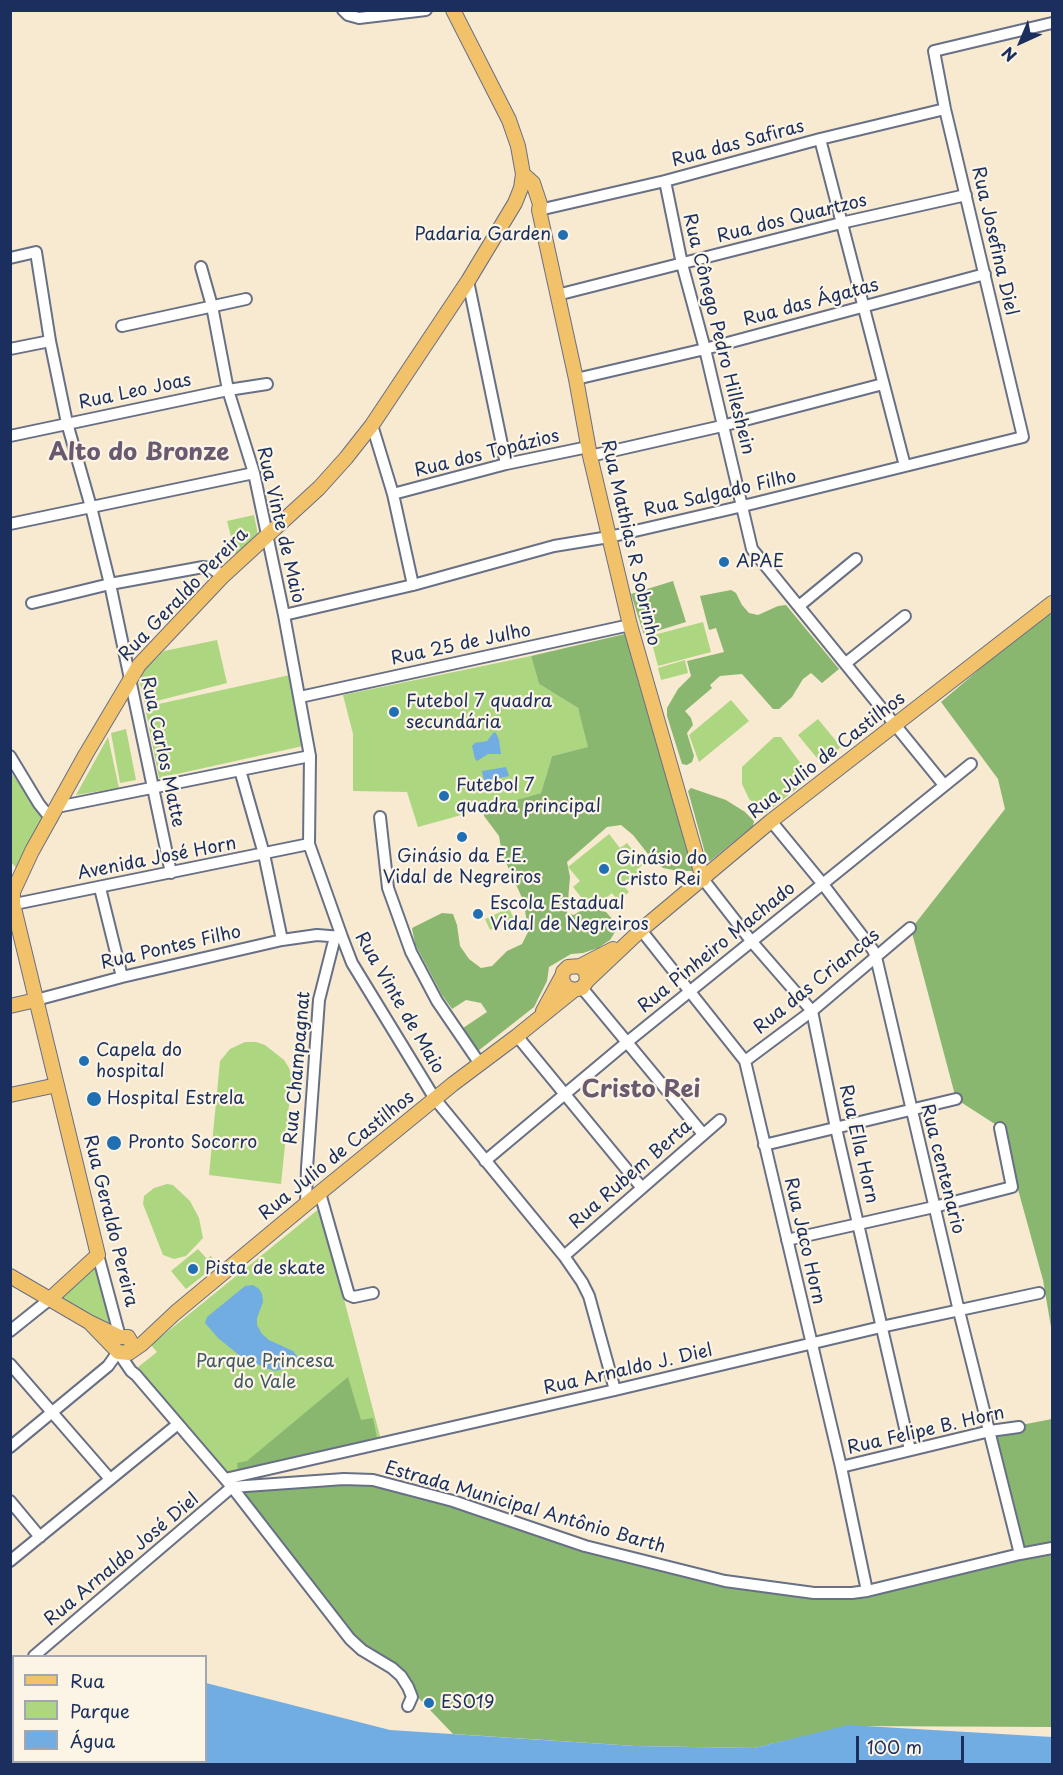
<!DOCTYPE html>
<meta charset="utf-8">
<style>
body{margin:0}
#map{position:relative;width:1063px;height:1775px;overflow:hidden;background:#f8e9d1;font-family:"Playpen Sans",sans-serif}
canvas{display:block}
.frame{position:absolute;inset:0;border:12px solid #1b2f5e;pointer-events:none}
.legend{position:absolute;left:12px;top:1655px;width:195px;height:108px;box-sizing:border-box;background:#fcf5e5;border:2px solid #a2a6af;margin:0;padding:8px 10px;list-style:none;font-size:18px;color:#1b2f5e}
.legend li{display:flex;align-items:center;gap:12px;height:30px}
.legend b{width:30px;border:2px solid #a2a6af}
.north{position:absolute;left:991px;top:12px;width:60px;height:60px;-webkit-text-stroke:4px #fcf5e5;paint-order:stroke;rotate:224deg;font-size:16px;font-weight:700;line-height:24px;text-align:center;color:#1b2f5e}
.north::after{content:'';display:block;margin:auto;width:21px;height:27px;background:#1b2f5e;clip-path:polygon(50% 0,100% 100%,50% 72%,0 100%)}
.scale{position:absolute;left:856px;top:1736px;width:108px;height:27px;box-sizing:border-box;border:3px solid #1b2f5e;border-top:0;padding-left:8px;font-size:18px;line-height:21px;white-space:nowrap;color:#1b2f5e;-webkit-text-stroke:4px #fcf5e5;paint-order:stroke}
</style>
<div id="map">
<canvas width="1063" height="1775"></canvas>
<div class="frame"></div>
<ul class="legend">
<li><b style="height:8px;background:#f2c26a"></b>Rua</li>
<li><b style="height:16px;background:#add681"></b>Parque</li>
<li><b style="height:16px;background:#71ade2"></b>Água</li>
</ul>
<div class="north">N</div>
<div class="scale">100 m</div>
</div>
<script>
const context = document.querySelector('canvas').getContext('2d');
context.lineJoin = 'round';
function fillPath(path, color) {
  context.fillStyle = color;
  context.fill(path, 'evenodd');
}
function poly(rows) {
  const path = new Path2D();
  for (const r of rows) {
    path.moveTo(r[0], r[1]);
    for (let i = 2; i < r.length; i += 2) path.lineTo(r[i], r[i + 1]);
  }
  return path;
}
function stroke(path, color, width, dash) {
  context.strokeStyle = color;
  context.lineWidth = width;
  context.lineCap = dash ? 'butt' : 'round';
  context.setLineDash(dash || []);
  context.stroke(path);
}
function label(font, color, halo, rows, align = 'center') {
  context.font = font + ' "Playpen Sans",sans-serif';
  context.lineWidth = 4.5;
  context.setLineDash([]);
  context.textBaseline = 'middle';
  context.strokeStyle = halo;
  context.fillStyle = color;
  for (const [text, x, y, turn = 0] of rows) {
    context.save();
    context.translate(x, y);
    context.rotate((+turn || 0) * Math.PI / 180);
    context.textAlign = isNaN(turn) ? turn : align;
    if (halo) context.strokeText(text, 0, 0);
    context.fillText(text, 0, 0);
    context.restore();
  }
}
fillPath(poly([
 [254,515,258,535,236,556,227,521],
 [703,622,711,652,658,666,650,636],
 [217,640,227,683,145,704,139,680,145,669,164,651],
 [531,656,539,684,578,708,589,747,552,756,541,793,418,827,407,792,353,791,353,734,343,695],
 [685,660,688,673,661,680,658,668],
 [290,675,303,746,159,778,145,707],
 [731,700,749,721,699,762,689,735],
 [818,719,841,747,821,763,798,735],
 [126,729,136,780,120,783,111,733],
 [108,737,119,788,76,795],
 [774,737,781,737,811,777,766,813,749,799,742,784,742,767],
 [10,771,37,810,45,818,17,869,11,862],
 [609,834,620,848,627,843,644,864,636,870,638,873,623,885,629,892,618,901,612,893,598,905,595,902,592,905,588,900,585,902,573,887,580,881,568,867],
 [509,908,514,919,490,930,485,919],
 [245,1042,256,1042,265,1045,284,1060,289,1068,292,1076,281,1184,209,1175,220,1061,230,1049],
 [167,1184,173,1185,190,1201,199,1218,203,1238,186,1256,174,1259,163,1255,143,1204,144,1196,154,1188],
 [320,1208,381,1440,229,1475,138,1367,157,1352,151,1345],
 [198,1249,207,1259,211,1256,214,1260,211,1263,214,1267,186,1289,171,1271],
 [96,1263,111,1327,59,1297]
]), '#add681');
fillPath(poly([
 [673,581,686,622,644,635,631,594],
 [731,590,736,593,742,605,749,613,758,615,778,606,786,605,839,669,822,683,811,673,803,679,792,697,779,709,773,709,742,674,720,676,710,685,712,688,685,711,691,718,693,725,687,733,694,756,692,762,687,765,682,764,667,716,667,708,678,689,691,676,687,661,724,652,716,628,709,630,700,596],
 [1052,607,1052,1333,1043,1280,1001,1128,956,1099,911,929,1005,809,998,779,941,702],
 [625,634,694,871,678,871,663,868,648,854,633,835,621,825,607,827,567,862,570,877,567,913,574,915,583,909,592,908,606,912,614,921,615,932,610,940,598,948,583,953,571,954,549,967,547,981,534,1007,478,1051,463,1028,487,1012,481,1003,466,1000,452,1009,442,995,415,944,412,928,442,913,453,914,457,925,460,946,469,959,481,968,492,966,507,951,522,944,528,932,524,902,502,854,499,836,484,816,483,809,541,793,552,756,588,747,578,708,539,684,531,656],
 [691,788,726,800,745,812,754,821,753,826,710,861,707,860,688,791],
 [348,1377,361,1420,373,1418,377,1438,238,1471,237,1463,247,1461],
 [1052,1419,1052,1727,848,1726,754,1748,635,1746,453,1734,408,1687,362,1650,232,1487,373,1480,585,1546,725,1581,867,1591,1020,1554,990,1431]
]), '#8ab76f');
fillPath(poly([
 [494,732,496,733,499,740,501,754,488,754,477,761,475,759,472,746,475,743,487,741],
 [506,767,509,776,484,781,482,771],
 [253,1285,259,1289,262,1294,263,1302,257,1318,257,1325,262,1334,269,1340,293,1351,297,1356,297,1361,284,1369,275,1371,263,1367,239,1355,218,1338,205,1323,207,1317,245,1286],
 [206,1683,390,1730,635,1746,754,1748,848,1725,1052,1737,1052,1764,11,1764,11,1752,13,1752,14,1762,66,1763,68,1762,206,1762]
]), '#71ade2');
const minor = poly([
 [343,10,348,15,359,18,426,10],
 [820,139,905,466],
 [665,181,682,264,705,349,752,549,944,785],
 [539,210,665,181,820,139,945,109],
 [10,258,36,252,50,341,67,423,91,507,110,584,171,873],
 [201,267,212,306,228,390,254,473,284,615,310,756,309,844,342,937,352,963,435,1099,564,1256,582,1282,589,1296,615,1390],
 [468,281,506,464],
 [557,295,841,223,966,195],
 [122,326,246,299],
 [10,349,50,341],
 [576,379,705,349,985,274],
 [372,425,393,494,413,585],
 [10,436,228,390,267,384],
 [590,456,722,426,883,384],
 [393,494,506,464,588,447],
 [10,524,254,473],
 [32,603,110,584,203,567,211,568,223,576],
 [799,606,856,559],
 [284,615,413,585,554,546,609,537,743,506,1023,437,945,109,934,51,1052,23],
 [846,663,905,616],
 [300,697,630,625],
 [10,756,39,804,51,819],
 [240,770,264,854,282,940],
 [57,807,310,756],
 [380,817,388,888,411,952,437,1001,480,1064],
 [771,821,822,883,873,950,876,957,959,1311,1020,1554],
 [703,879,752,942,812,1011,836,1128,910,1450],
 [100,888,122,977],
 [10,905,309,844],
 [641,930,745,1061,841,1467,867,1591],
 [582,988,703,1134],
 [36,1000,122,977,282,940,317,935,342,937],
 [517,1036,642,1188],
 [745,1061,812,1011,910,928],
 [764,1145,956,1099],
 [485,1161,626,1043,971,764],
 [320,1193,349,1295,354,1297,373,1293],
 [306,1204,307,1168,319,1000,335,937],
 [787,1240,934,1207,1012,1187,1000,1128],
 [98,1255,120,1337],
 [564,1256,720,1120],
 [10,1331,50,1299],
 [10,1364,110,1479],
 [10,1447,108,1366,118,1352,131,1371,136,1375,232,1487,350,1639,362,1650,392,1668,401,1676,408,1687,412,1697,408,1706],
 [841,1467,990,1431,1019,1427],
 [225,1479,615,1390,881,1327,1039,1293],
 [232,1487,344,1479,373,1480,453,1501,585,1546,725,1581,814,1593,852,1593,867,1591,1020,1554,1052,1548],
 [10,1501,40,1537],
 [10,1561,178,1424],
 [34,1656,232,1487],
 [10,1676,14,1673]
]);
const major = poly([
 [523,174,533,183,540,204,539,210,576,379,590,456,630,625,703,879],
 [580,966,613,949],
 [587,981,586,972,580,966,568,967,563,972,562,980,566,987,574,990,582,988,587,981,641,930,771,821,1052,603],
 [10,1006,36,1000],
 [543,1011,562,976],
 [10,1095,57,1085],
 [10,1276,89,1322,120,1337,128,1337,132,1344,129,1353],
 [50,1299,98,1255,13,904,13,892,32,851,86,754,139,665,223,576,319,488,346,458,372,425,468,281,515,203,521,188,523,174,518,146,509,120,453,10],
 [89,1322,118,1352,129,1353,142,1344,175,1313,306,1204,453,1084,517,1036,574,990]
]);
stroke(minor, '#687086', 14);
stroke(major, '#687086', 16);
stroke(minor, '#fff', 10);
stroke(major, '#f2c26a', 14);
for (const [x, y, r, color] of [
 [563,235,6,"#1f6fb2"],
 [724,562,6,"#1f6fb2"],
 [394,712,6,"#1f6fb2"],
 [444,796,6,"#1f6fb2"],
 [462,837,6,"#1f6fb2"],
 [604,869,6,"#1f6fb2"],
 [478,914,6,"#1f6fb2"],
 [84,1061,6,"#1f6fb2"],
 [94,1099,8,"#1f6fb2"],
 [114,1143,8,"#1f6fb2"],
 [193,1269,6,"#1f6fb2"],
 [429,1703,6,"#1f6fb2"]
]) {
  const dot = new Path2D();
  dot.arc(x, y, r, 0, 2 * Math.PI);
  context.fillStyle = color;
  context.fill(dot);
  stroke(dot, '#fcf5e5', 2);
}
label('18px', '#1b2f5e', '#fcf5e5', [
 ["Rua das Safiras",738,144,-15],
 ["Rua dos Quartzos",792,219,-14],
 ["Rua Josefina Diel",994,241,77],
 ["Rua das Ágatas",811,303,-15],
 ["Rua Cônego Pedro Hilleshein",718,334,76],
 ["Rua Leo Joas",135,392,-12],
 ["Rua dos Topázios",487,454,-14],
 ["Rua Salgado Filho",720,494,-13],
 ["Rua Vinte de Maio",280,525,77],
 ["Rua Mathias R Sobrinho",630,543,77],
 ["Rua Geraldo Pereira",184,595,-46],
 ["Rua 25 de Julho",461,645,-12],
 ["Rua Carlos Matte",162,752,78],
 ["Rua Julio de Castilhos",827,756,-38],
 ["Avenida José Horn",157,859,-11],
 ["Rua Pontes Filho",171,948,-13],
 ["Rua Pinheiro Machado",717,948,-39],
 ["Rua das Criancas",817,982,-39],
 ["Rua Vinte de Maio",399,1003,60],
 ["Rua Champagnat",298,1068,-85],
 ["Rua Ella Horn",858,1144,77],
 ["Rua Julio de Castilhos",337,1156,-39],
 ["Rua centenario",942,1169,76],
 ["Rua Rubem Berta",631,1175,-41],
 ["Rua Geraldo Pereira",110,1221,76],
 ["Rua Jaco Horn",804,1241,77],
 ["Rua Arnaldo J. Diel",628,1370,-13],
 ["Rua Felipe B. Horn",926,1431,-13],
 ["Estrada Municipal Antônio Barth",525,1508,16],
 ["Rua Arnaldo José Diel",122,1560,-40]
]);
label('18px', '#1b2f5e', '#fcf5e5', [
 ["Padaria Garden",551,235,"right"],
 ["APAE",736,562],
 ["Futebol 7 quadra",406,702],
 ["secundária",406,723],
 ["Futebol 7",456,786],
 ["quadra principal",456,807],
 ["Ginásio da E.E.",462,857,"center"],
 ["Vidal de Negreiros",462,878,"center"],
 ["Ginásio do",616,859],
 ["Cristo Rei",616,880],
 ["Escola Estadual",490,904],
 ["Vidal de Negreiros",490,925],
 ["Capela do",96,1051],
 ["hospital",96,1072],
 ["Hospital Estrela",107,1099],
 ["Pronto Socorro",128,1143],
 ["Pista de skate",205,1269],
 ["ES019",441,1703]
], 'left');
label('18px', '#405967', '#fcf5e5', [
 ["Parque Princesa",265,1362],
 ["do Vale",265,1383]
]);
label('bold 24px', '#6a5a70', '#fcf5e5', [
 ["Alto do Bronze",139,453],
 ["Cristo Rei",641,1090]
]);
</script>
